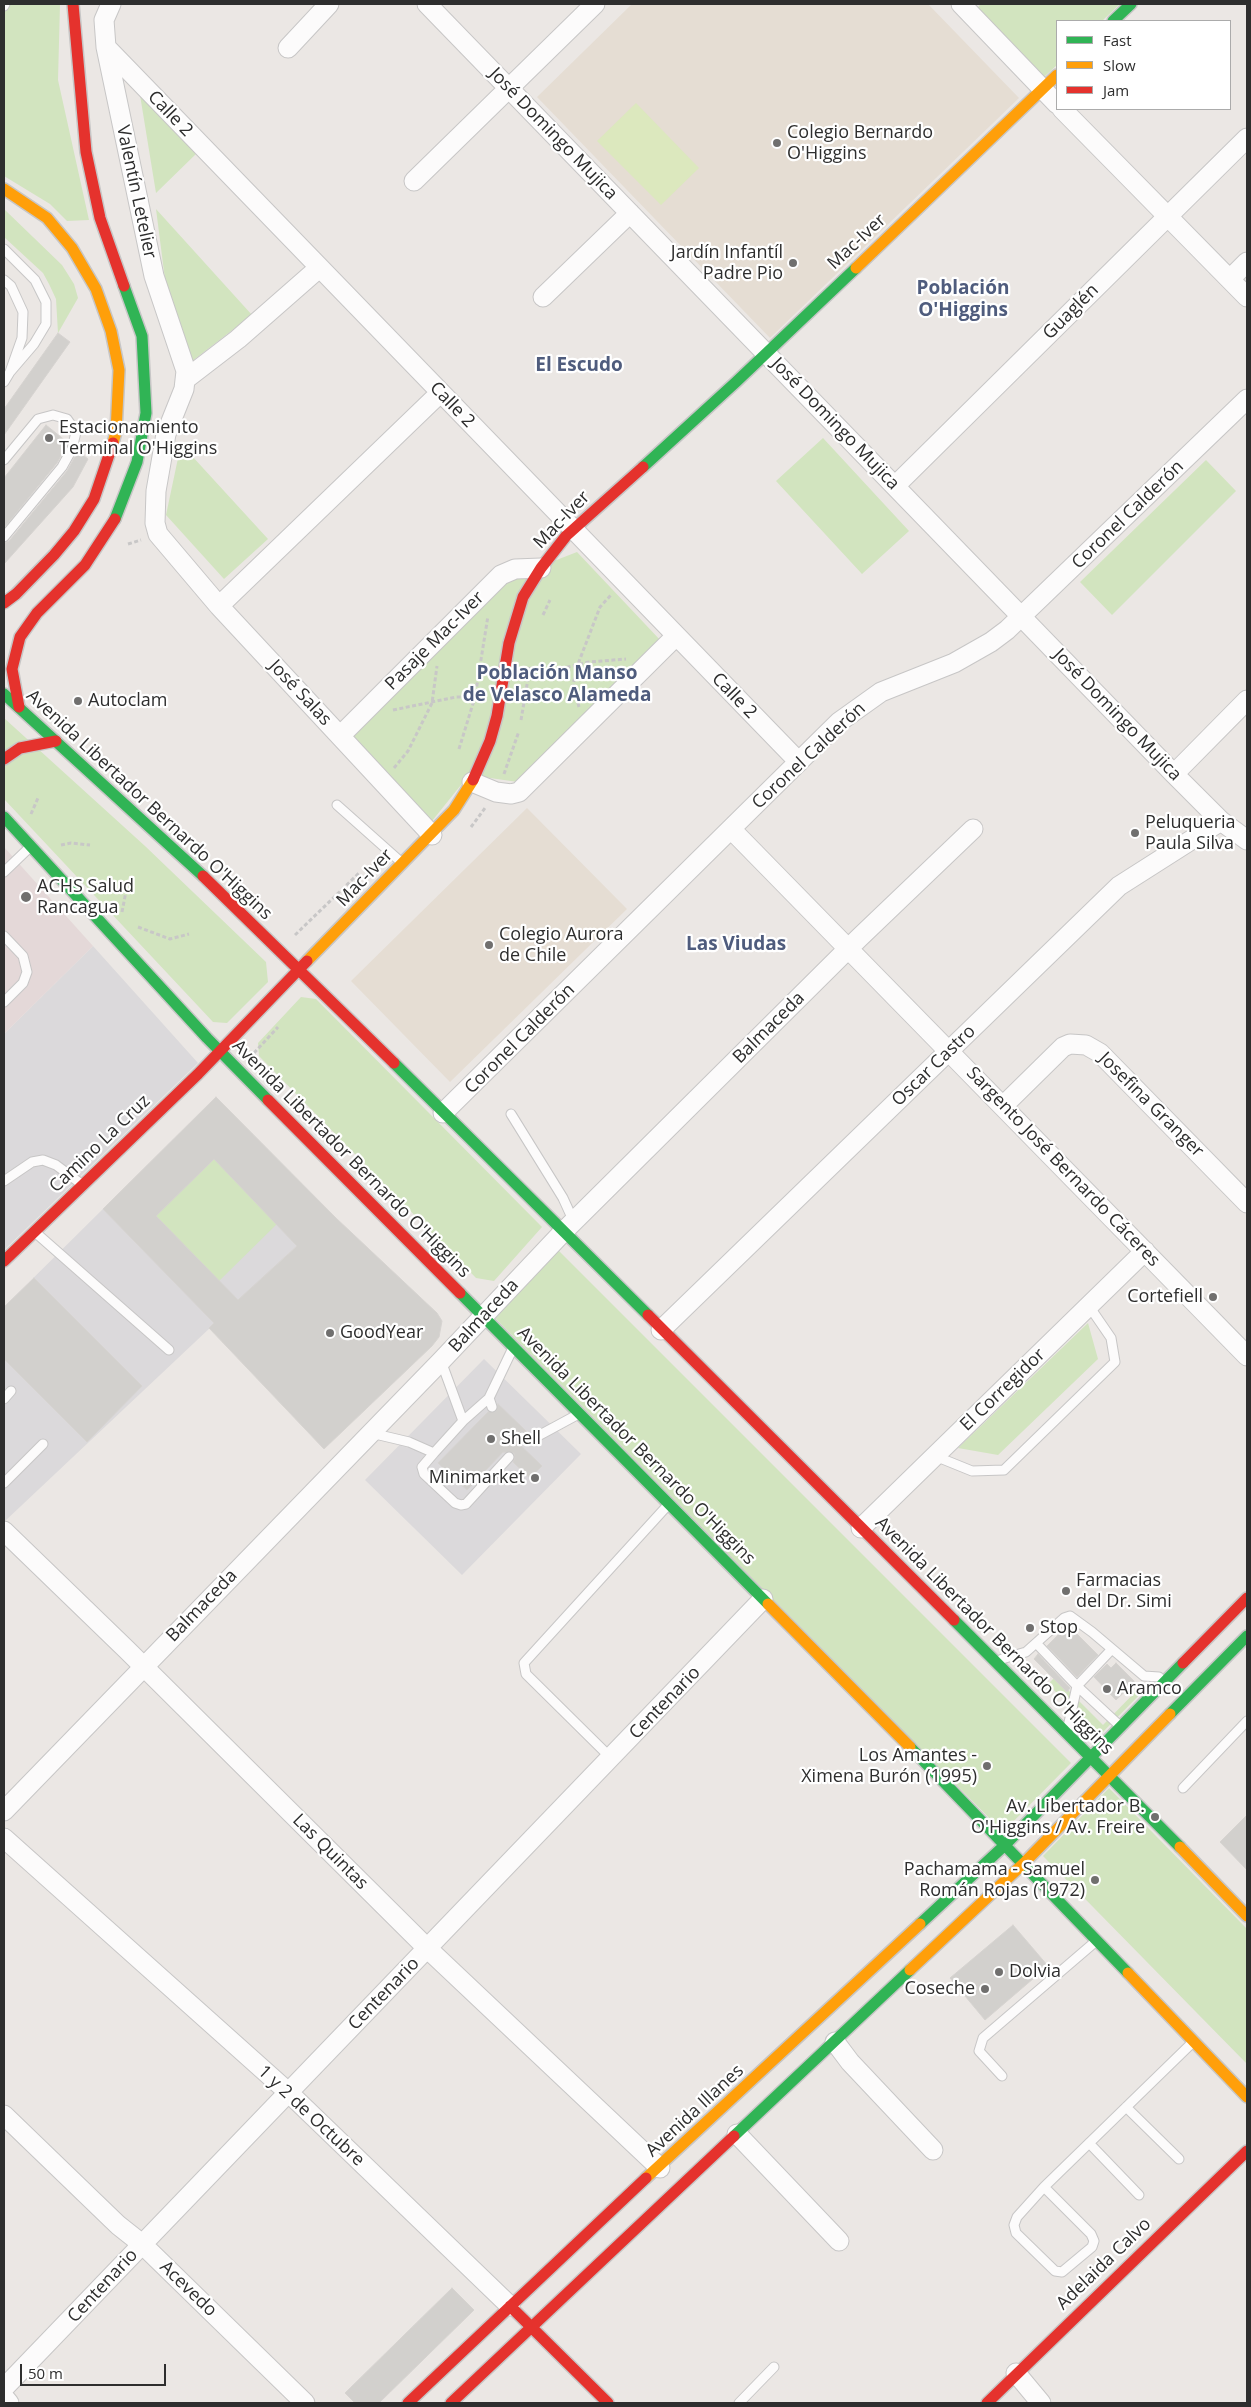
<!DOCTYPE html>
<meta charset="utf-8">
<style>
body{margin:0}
#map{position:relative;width:1251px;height:2407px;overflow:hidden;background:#ebe7e4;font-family:"Open Sans",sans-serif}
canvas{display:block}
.frame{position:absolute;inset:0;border:5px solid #2e2e2e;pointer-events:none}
.legend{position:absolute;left:1056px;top:20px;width:175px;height:90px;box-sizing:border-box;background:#fff;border:1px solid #ababab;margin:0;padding:6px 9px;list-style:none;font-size:15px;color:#2e2e2e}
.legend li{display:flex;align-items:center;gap:10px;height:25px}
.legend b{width:25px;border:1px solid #ababab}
.scale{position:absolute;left:20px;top:2364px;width:146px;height:22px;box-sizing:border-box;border:2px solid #2e2e2e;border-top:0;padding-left:6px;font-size:15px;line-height:18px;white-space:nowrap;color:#2e2e2e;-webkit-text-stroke:4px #fff;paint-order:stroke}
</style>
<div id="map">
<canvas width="1251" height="2407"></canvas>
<div class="frame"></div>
<ul class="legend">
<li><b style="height:6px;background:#30b455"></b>Fast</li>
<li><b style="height:6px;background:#ff9f0a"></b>Slow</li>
<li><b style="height:6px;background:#e5322d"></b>Jam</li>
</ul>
<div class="scale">50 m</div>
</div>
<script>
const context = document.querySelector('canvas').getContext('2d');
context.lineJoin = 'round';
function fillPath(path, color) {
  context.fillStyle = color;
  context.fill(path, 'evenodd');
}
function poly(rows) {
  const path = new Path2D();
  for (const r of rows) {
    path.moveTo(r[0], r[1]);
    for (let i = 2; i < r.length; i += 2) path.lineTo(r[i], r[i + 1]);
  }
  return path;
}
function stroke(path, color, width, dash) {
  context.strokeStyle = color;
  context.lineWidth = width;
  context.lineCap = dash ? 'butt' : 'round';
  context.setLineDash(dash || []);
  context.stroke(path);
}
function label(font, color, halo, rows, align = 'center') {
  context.font = font + ' "Open Sans",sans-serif';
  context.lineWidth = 4.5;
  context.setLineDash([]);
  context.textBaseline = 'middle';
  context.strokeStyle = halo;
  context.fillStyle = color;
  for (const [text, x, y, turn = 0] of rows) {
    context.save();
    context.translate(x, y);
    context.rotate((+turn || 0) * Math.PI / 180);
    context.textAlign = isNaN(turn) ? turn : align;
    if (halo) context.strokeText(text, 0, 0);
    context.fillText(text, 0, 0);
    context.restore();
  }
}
fillPath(poly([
 [93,946,198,1063,4,1250,4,1034],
 [216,1097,298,1245,4,1522,4,1307],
 [484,1359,581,1454,462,1575,365,1480]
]), '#dbd9db');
fillPath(poly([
 [632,4,928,4,1019,98,770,338,537,97],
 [527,808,627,909,450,1082,351,981]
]), '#e5ddd3');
fillPath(poly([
 [4,847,93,946,4,1034]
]), '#e4d8d8');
fillPath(poly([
 [8,4,60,4,58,80,89,220,67,221,50,204,4,176,4,13],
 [981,4,1120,4,1102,21,1057,21,1057,65,1044,77,977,8],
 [140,95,197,153,156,193],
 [4,209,62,265,74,284,78,298,58,333,56,299,49,284,43,273,4,237],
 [156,209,252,315,191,362,167,295],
 [823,438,909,531,862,574,776,481],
 [181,444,268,539,224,579,166,515],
 [1206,460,1236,491,1112,615,1080,582],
 [577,552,662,642,518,782,469,775,432,821,351,734,505,580],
 [4,718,145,846,266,962,268,982,227,1023,213,1022,4,799],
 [301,997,316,999,542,1227,494,1281,476,1278,259,1056,258,1043],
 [214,1159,278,1223,219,1281,156,1216],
 [558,1250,1071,1763,1003,1832,495,1318],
 [1088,1323,1098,1359,998,1455,958,1448],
 [1055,1677,1103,1725,1142,1685,1151,1683,1099,1736,1048,1684],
 [1109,1788,1247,1929,1247,2064,1043,1856]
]), '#d2e4bf');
fillPath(poly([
 [636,103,699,168,661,205,597,141]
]), '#dce8be');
const building = poly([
 [58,333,70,342,4,435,4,409,58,333],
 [46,425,67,442,66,447,57,463,4,528,4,478,46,425],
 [78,451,88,459,73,487,4,564,4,543,9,541,67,471,78,451],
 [216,1097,336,1218,437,1313,442,1321,439,1337,432,1346,324,1449,209,1328,214,1323,103,1209,216,1097],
 [214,1159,297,1246,238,1300,156,1216,214,1159],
 [34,1278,142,1386,87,1442,4,1359,4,1307,34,1278],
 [498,1404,527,1432,522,1431,517,1433,517,1442,542,1466,530,1478,513,1462,515,1458,514,1453,503,1452,467,1490,438,1463,488,1412,496,1411,498,1404],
 [1068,1625,1098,1655,1077,1677,1047,1646,1068,1625],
 [1038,1654,1070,1688,1067,1692,1034,1659,1038,1654],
 [1116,1663,1135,1682,1116,1700,1094,1677,1107,1664,1111,1668,1116,1663],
 [1247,1815,1247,1870,1220,1842,1247,1815],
 [1013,1925,1048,1966,985,2020,950,1978,1013,1925],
 [452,2288,474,2310,379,2403,355,2403,345,2393,452,2288]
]);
fillPath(building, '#d2d0cd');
stroke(building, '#d6d3d0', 1);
const lane = poly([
 [4,6,5,4],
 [4,249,35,280,46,302,46,324,34,344,10,372],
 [4,280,11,286,23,312,22,338,10,372,4,382],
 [4,460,38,419,53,415,67,419,76,432,72,449,62,467,4,537],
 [337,805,401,862],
 [4,872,29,848],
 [4,936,23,956,27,972,23,983,4,1002],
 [511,1114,563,1198,574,1222],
 [4,1181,32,1162,43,1160,56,1165,80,1183],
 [36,1233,169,1350],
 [4,1399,11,1391],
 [492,1407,489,1398,512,1350],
 [463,1421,489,1398],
 [371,1433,409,1442,434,1453,422,1467,424,1474,455,1503,461,1505,466,1504,509,1457],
 [522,1437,527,1440,538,1436,575,1416],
 [434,1453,463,1421,441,1361],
 [935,1456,972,1471,1004,1470,1115,1362,1111,1338,1089,1306],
 [4,1483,43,1444],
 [1037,1644,1077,1686,1068,1727],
 [1112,1649,1077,1686,1119,1725],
 [1002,1659,1026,1652,1064,1618,1070,1616,1092,1632,1144,1676,1159,1677],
 [611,1758,526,1674,524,1663,667,1506],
 [1183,1788,1247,1721],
 [1002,2076,979,2051,983,2038,1095,1942],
 [1126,2107,1179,2159],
 [1089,2143,1139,2195],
 [1044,2187,1091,2234,1094,2241,1092,2247,1062,2272,1055,2271,1016,2233,1014,2225,1017,2217,1044,2187,1192,2043],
 [739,2403,774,2367]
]);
const street = poly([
 [111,4,104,20,106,47,154,276,186,371,184,389,166,434,156,491,155,523,158,534,219,606,432,835],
 [427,4,1174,774,1221,821,1247,840],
 [961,4,1057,104],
 [106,47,799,762],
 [288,48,329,4],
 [1062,109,1247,297],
 [414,181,595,4],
 [1230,279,1247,262],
 [543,297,630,213],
 [186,379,238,339,319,268],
 [895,486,1247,138],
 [219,606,440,393],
 [340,736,501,575,515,569,541,568],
 [1174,774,1247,700],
 [472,782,496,792,511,794,519,792,676,636],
 [731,829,1247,1356],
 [1003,1106,1063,1047,1070,1044,1086,1045,1100,1053,1247,1203],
 [443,1113,839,722,881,692,954,663,991,642,1007,630,1247,399],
 [661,1330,1119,886,1221,821],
 [861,1528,1145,1251],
 [4,1531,127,1650,428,1949,660,2168],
 [4,1811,441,1361,563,1232,859,938,973,829],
 [4,1838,288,2092,510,2306],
 [835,2042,850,2062,933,2150],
 [4,2115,118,2225,142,2244,305,2403],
 [737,2134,839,2241],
 [1016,2373,1041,2403],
 [4,2388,763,1599],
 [4,2397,9,2403]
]);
const fast = poly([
 [1113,21,1131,4],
 [643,467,736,382,856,268],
 [115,519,137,462,146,413,142,336,124,286],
 [4,694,203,876],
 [4,817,207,1038,268,1100],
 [394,1063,648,1315],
 [460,1293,768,1604],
 [954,1620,1180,1847],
 [1170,1714,1247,1636],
 [910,1747,1128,1973],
 [920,1924,1006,1844,1183,1663],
 [734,2136,910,1970]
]);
const slow = poly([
 [4,189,47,218,72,248,96,289,111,331,119,370,116,432,113,443],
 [856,268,1057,75],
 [307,961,454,810,473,780],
 [768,1604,910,1747],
 [1180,1847,1247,1916],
 [910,1970,1024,1863,1170,1714],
 [1128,1973,1247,2097],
 [646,2178,920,1924]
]);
const jam = poly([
 [73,4,86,152,100,218,124,286],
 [4,603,16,594,54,555,74,531,94,499,113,443],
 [19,707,12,669,20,637,37,613,85,565,115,519],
 [4,759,20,748,56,741],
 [473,780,490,741,497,716,509,643,523,597,541,568,566,536,643,467],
 [203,876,394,1063],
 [268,1100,460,1293],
 [4,1261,198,1074,307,961],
 [648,1315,954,1620],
 [1183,1663,1247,1598],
 [510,2306,608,2403],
 [408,2403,646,2178],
 [451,2403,734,2136],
 [987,2403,1247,2151]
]);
stroke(lane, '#c7c6c6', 11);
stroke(street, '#c7c6c6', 21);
stroke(fast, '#c7c6c6', 14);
stroke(slow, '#c7c6c6', 14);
stroke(jam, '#c7c6c6', 14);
stroke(poly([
 [128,544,141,540],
 [543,615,550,600],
 [528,671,551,671,589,662,626,659],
 [579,707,573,684,578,664,600,607,611,595],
 [393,710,456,697,475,697],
 [521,720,530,667],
 [459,749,475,697,488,616],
 [394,768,408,751,432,703,437,666],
 [504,774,519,731],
 [31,814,38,798],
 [471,827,485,808],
 [61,845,71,843,90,845],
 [122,912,128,881],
 [138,927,170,939,189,934],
 [295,935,359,873],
 [254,1053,278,1027]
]), '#c8c7c7', 3, [4, 2.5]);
stroke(lane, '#fcfbfb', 9);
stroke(street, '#fcfbfb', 19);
stroke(fast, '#30b455', 11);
stroke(slow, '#ff9f0a', 11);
stroke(jam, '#e5322d', 11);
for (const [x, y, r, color] of [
 [777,143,5,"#706f6e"],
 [793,263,5,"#706f6e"],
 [49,438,5,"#706f6e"],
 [78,701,5,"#706f6e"],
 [1135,833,5,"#706f6e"],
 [26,897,6,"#706f6e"],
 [489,945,5,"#706f6e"],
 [1213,1297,5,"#706f6e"],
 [330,1333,5,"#706f6e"],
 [491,1439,5,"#706f6e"],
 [535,1478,5,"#706f6e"],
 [1066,1591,5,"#706f6e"],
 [1030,1628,5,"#706f6e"],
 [1107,1689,5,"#706f6e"],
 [987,1766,5,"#706f6e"],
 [1155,1817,5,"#706f6e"],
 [1095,1880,5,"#706f6e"],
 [999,1972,5,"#706f6e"],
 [985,1989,5,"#706f6e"]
]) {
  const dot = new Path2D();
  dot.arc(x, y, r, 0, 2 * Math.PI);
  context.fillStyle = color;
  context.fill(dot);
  stroke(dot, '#fff', 2);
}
label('18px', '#2e2e2e', '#fff', [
 ["Calle 2",170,114,46],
 ["José Domingo Mujica",553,134,46],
 ["Valentín Letelier",136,192,78],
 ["Mac-Iver",857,242,-43],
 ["Guaglén",1071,312,-45],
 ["Calle 2",452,405,46],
 ["José Domingo Mujica",835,424,46],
 ["Coronel Calderón",1128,515,-44],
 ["Mac-Iver",562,520,-46],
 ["Pasaje Mac-Iver",435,641,-45],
 ["José Salas",300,693,47],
 ["Calle 2",734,696,46],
 ["José Domingo Mujica",1117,715,46],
 ["Coronel Calderón",809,756,-43],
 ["Avenida Libertador Bernardo O'Higgins",149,805,43],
 ["Mac-Iver",365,878,-46],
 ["Balmaceda",769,1028,-45],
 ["Coronel Calderón",520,1039,-45],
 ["Oscar Castro",934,1066,-44],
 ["Josefina Granger",1151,1105,45],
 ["Camino La Cruz",100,1144,-44],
 ["Avenida Libertador Bernardo O'Higgins",351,1159,45],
 ["Sargento José Bernardo Cáceres",1063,1167,46],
 ["Balmaceda",484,1316,-47],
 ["El Corregidor",1003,1390,-44],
 ["Avenida Libertador Bernardo O'Higgins",636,1446,45],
 ["Balmaceda",202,1606,-46],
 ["Avenida Libertador Bernardo O'Higgins",994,1636,45],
 ["Centenario",665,1703,-46],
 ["Las Quintas",330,1852,45],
 ["Centenario",384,1994,-46],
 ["Avenida Illanes",695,2111,-43],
 ["1 y 2 de Octubre",311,2116,43],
 ["Adelaida Calvo",1104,2264,-44],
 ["Centenario",103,2286,-47],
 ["Acevedo",188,2289,44]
]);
label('18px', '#2e2e2e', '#fff', [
 ["Colegio Bernardo",787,133],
 ["O'Higgins",787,154],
 ["Jardín Infantíl",783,253,"right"],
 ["Padre Pio",783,274,"right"],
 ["Estacionamiento",59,428],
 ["Terminal O'Higgins",59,449],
 ["Autoclam",88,701],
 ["Peluqueria",1145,823],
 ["Paula Silva",1145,844],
 ["ACHS Salud",37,887],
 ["Rancagua",37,908],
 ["Colegio Aurora",499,935],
 ["de Chile",499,956],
 ["Cortefiell",1203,1297,"right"],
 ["GoodYear",340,1333],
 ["Shell",501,1439],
 ["Minimarket",525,1478,"right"],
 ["Farmacias",1076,1581],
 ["del Dr. Simi",1076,1602],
 ["Stop",1040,1628],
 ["Aramco",1117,1689],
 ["Los Amantes -",977,1756,"right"],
 ["Ximena Burón (1995)",977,1777,"right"],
 ["Av. Libertador B.",1145,1807,"right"],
 ["O'Higgins / Av. Freire",1145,1828,"right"],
 ["Pachamama - Samuel",1085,1870,"right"],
 ["Román Rojas (1972)",1085,1891,"right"],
 ["Dolvia",1009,1972],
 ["Coseche",975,1989,"right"]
], 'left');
label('bold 19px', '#4f5c7d', '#fff', [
 ["Población",963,289],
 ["O'Higgins",963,311],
 ["El Escudo",579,366],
 ["Población Manso",557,674],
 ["de Velasco Alameda",557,696],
 ["Las Viudas",736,945]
]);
</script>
